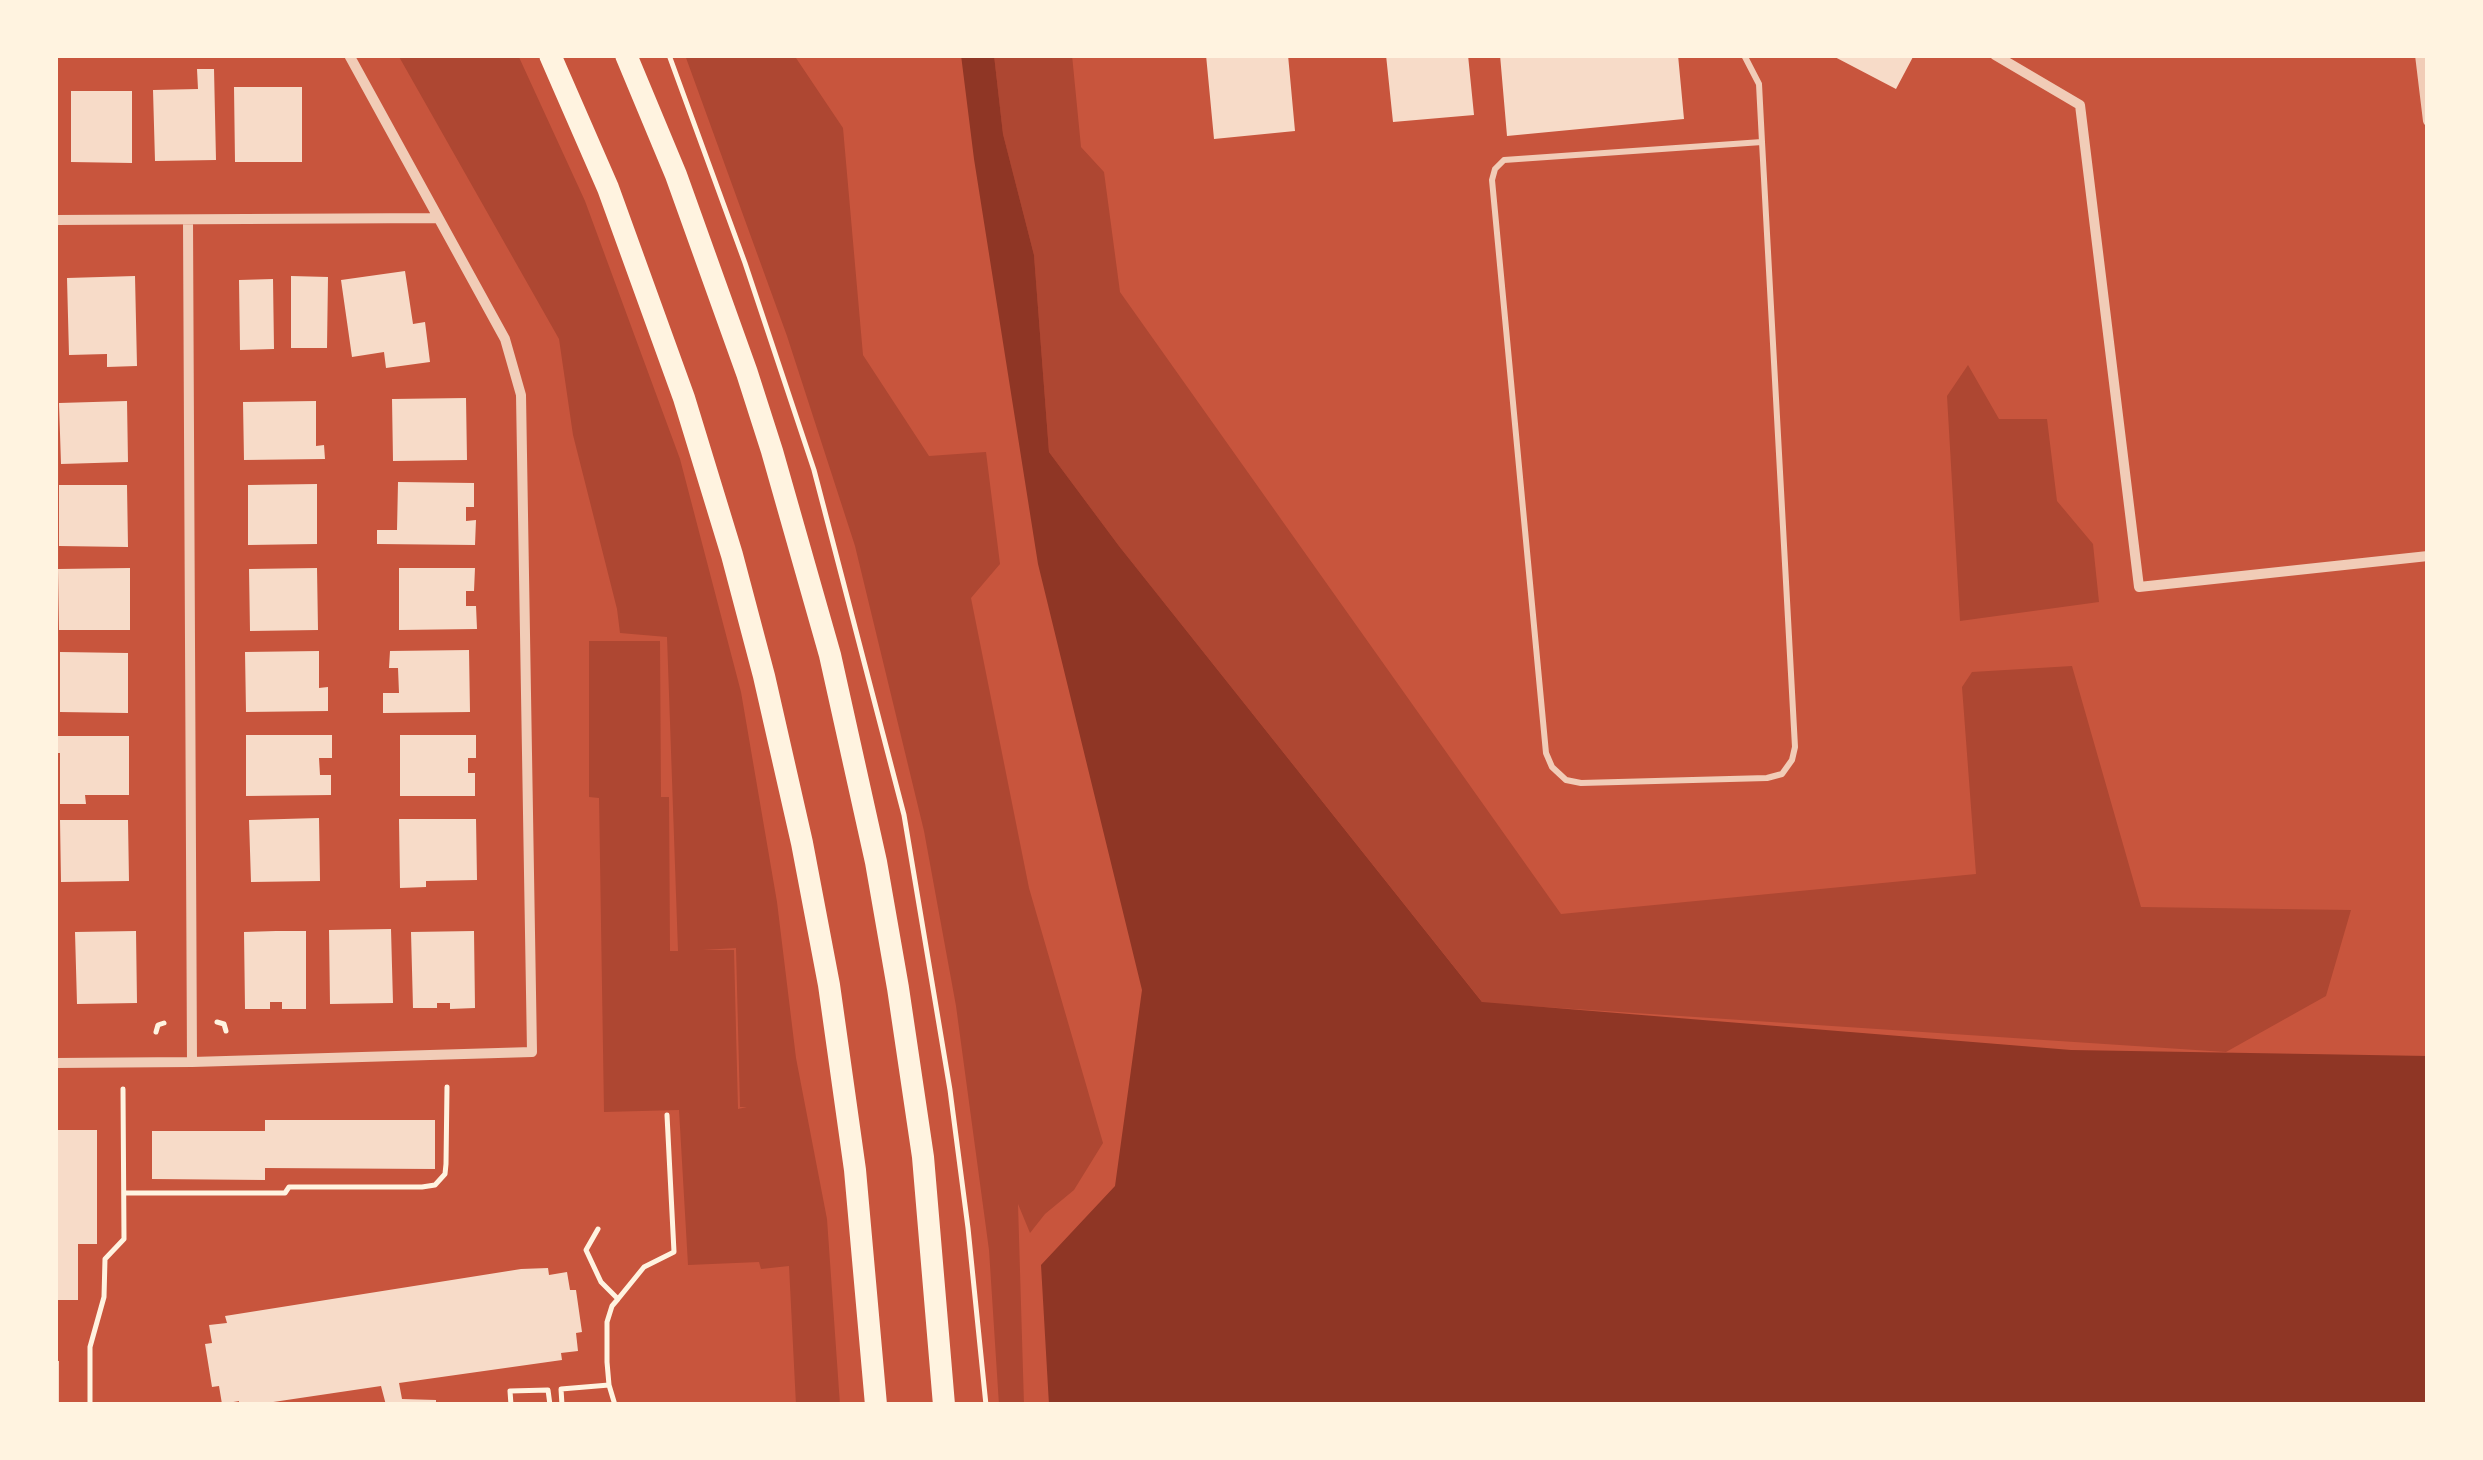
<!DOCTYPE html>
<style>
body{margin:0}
#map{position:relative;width:2483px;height:1460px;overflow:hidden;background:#c8553d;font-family:"Nunito Sans",sans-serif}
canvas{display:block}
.frame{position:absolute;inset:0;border:58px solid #fff3e0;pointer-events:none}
</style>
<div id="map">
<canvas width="2483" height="1460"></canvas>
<div class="frame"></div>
</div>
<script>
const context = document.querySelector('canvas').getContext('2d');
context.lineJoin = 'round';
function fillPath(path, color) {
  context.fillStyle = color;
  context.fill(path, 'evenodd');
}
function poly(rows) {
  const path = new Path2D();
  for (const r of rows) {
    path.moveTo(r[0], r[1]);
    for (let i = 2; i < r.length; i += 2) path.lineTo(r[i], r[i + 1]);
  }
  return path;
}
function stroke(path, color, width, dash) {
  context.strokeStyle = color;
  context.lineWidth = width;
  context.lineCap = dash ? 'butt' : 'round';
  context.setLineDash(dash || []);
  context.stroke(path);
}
fillPath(poly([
 [398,55,518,55,585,201,680,459,741,692,777,902,796,1058,827,1219,840,1405,796,1405,789,1266,761,1269,759,1262,688,1265,679,1110,604,1112,599,798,589,797,589,641,660,641,661,797,669,797,670,951,678,951,667,637,620,633,617,609,573,435,559,339],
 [736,948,740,1107,747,1107,738,1109,734,950,702,950],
 [685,55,794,55,843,128,863,355,929,456,986,452,1000,564,971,598,1029,888,1103,1143,1074,1190,1045,1214,1030,1233,1018,1204,1024,1405,999,1405,989,1250,956,1006,924,831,855,546,787,336],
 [994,55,1072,55,1081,147,1104,172,1120,292,1561,914,1976,874,1962,687,1972,672,2072,666,2141,907,2351,910,2326,996,2226,1052,1483,1003,1119,546,1049,452,1034,255,1003,134],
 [1968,365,1999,419,2047,419,2057,501,2093,544,2099,602,1960,621,1947,396]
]), '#ae4732');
fillPath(poly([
 [961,55,994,55,1003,134,1034,255,1049,452,1119,546,1482,1002,2071,1050,2428,1056,2428,1405,1049,1405,1041,1265,1115,1186,1142,990,1038,564,974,159]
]), '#8f3625');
fillPath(poly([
 [1206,55,1288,55,1295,131,1214,139],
 [1386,55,1468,55,1474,115,1393,122],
 [1500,55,1678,55,1684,119,1507,136],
 [1831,55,1914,55,1896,89],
 [197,69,214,69,216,160,155,161,153,90,198,89],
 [234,87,302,87,302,162,235,162],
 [71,91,132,91,132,163,71,162],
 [405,271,413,324,425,322,430,362,386,368,384,352,352,357,341,280],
 [135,276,137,366,107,367,107,354,69,355,67,278],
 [291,276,328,277,327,348,291,348],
 [273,279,274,349,240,350,239,280],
 [466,398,467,460,393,461,392,399],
 [127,401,128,462,61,464,59,403],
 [316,401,316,446,324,445,325,459,244,460,243,402],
 [398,482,474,483,474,507,466,507,466,521,476,520,475,545,377,544,377,530,397,530],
 [317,484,317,544,248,545,248,485],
 [59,485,127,485,128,547,59,546],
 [130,568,130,630,59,630,58,569],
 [317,568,318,630,250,631,249,569],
 [399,568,475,568,474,591,466,591,466,606,476,606,477,629,399,630],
 [469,650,470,712,383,713,383,693,399,693,398,668,389,668,390,651],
 [319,651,319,688,328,687,328,711,246,712,245,652],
 [60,652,128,653,128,713,60,712],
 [246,735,332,735,332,758,319,758,320,775,331,775,331,795,246,796],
 [400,735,476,735,476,758,468,758,468,773,475,773,475,796,400,796],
 [55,736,129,736,129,795,85,795,86,804,60,804,60,753,55,753],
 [319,818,320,881,251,882,249,820],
 [399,819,476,819,477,880,426,881,426,887,400,888],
 [60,820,128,820,129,881,61,882],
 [391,929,393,1003,330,1004,329,930],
 [136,931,137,1003,77,1004,75,932],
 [276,931,306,931,306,1009,282,1009,282,1002,270,1002,270,1009,245,1009,244,932],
 [474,931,475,1008,450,1009,450,1003,437,1003,437,1008,413,1008,411,932],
 [265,1120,435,1120,435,1169,265,1168,265,1180,152,1179,152,1131,265,1131],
 [55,1130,97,1130,97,1244,78,1244,78,1300,55,1300],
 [548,1268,549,1275,567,1272,570,1290,576,1290,582,1332,576,1333,578,1351,561,1353,562,1360,399,1383,402,1399,436,1400,436,1405,386,1405,381,1386,253,1405,239,1405,239,1401,222,1404,219,1386,212,1387,205,1344,212,1343,209,1325,227,1323,225,1316,521,1269],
 [55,1361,59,1361,59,1405,55,1405]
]), '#f7dbc8');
stroke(poly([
 [669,55,745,263,814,470,904,815,950,1090,968,1228,986,1405],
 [217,1022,224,1024,226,1031],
 [156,1032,158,1025,164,1023],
 [124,1193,285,1193,289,1187,422,1187,435,1185,445,1174,446,1164,447,1087],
 [598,1229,586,1250,601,1282,618,1299,644,1267,674,1252,667,1115],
 [90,1405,90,1347,104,1297,105,1259,124,1239,123,1089],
 [511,1405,510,1391,548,1390,550,1405],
 [562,1405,561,1389,609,1385],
 [615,1405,609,1385,607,1362,607,1322,612,1306,618,1299]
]), '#fff3e0', 5);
stroke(poly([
 [1744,55,1759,84,1762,142,1795,747,1792,760,1782,774,1767,778,1581,783,1566,780,1552,767,1546,753,1492,180,1495,169,1504,160,1762,142]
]), '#f1ccb7', 6);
stroke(poly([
 [1995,55,2080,105,2139,587,2428,556],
 [2420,55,2428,121],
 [55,220,438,218],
 [188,221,192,1062],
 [55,1063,192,1062,532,1052,521,395,505,339,349,55]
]), '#f1ccb7', 10);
stroke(poly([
 [550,55,608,188,684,398,732,555,764,676,802,843,829,985,855,1170,876,1405],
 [626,55,676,175,747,373,772,451,830,655,876,862,898,988,923,1157,944,1405]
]), '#fff3e0', 22);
</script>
